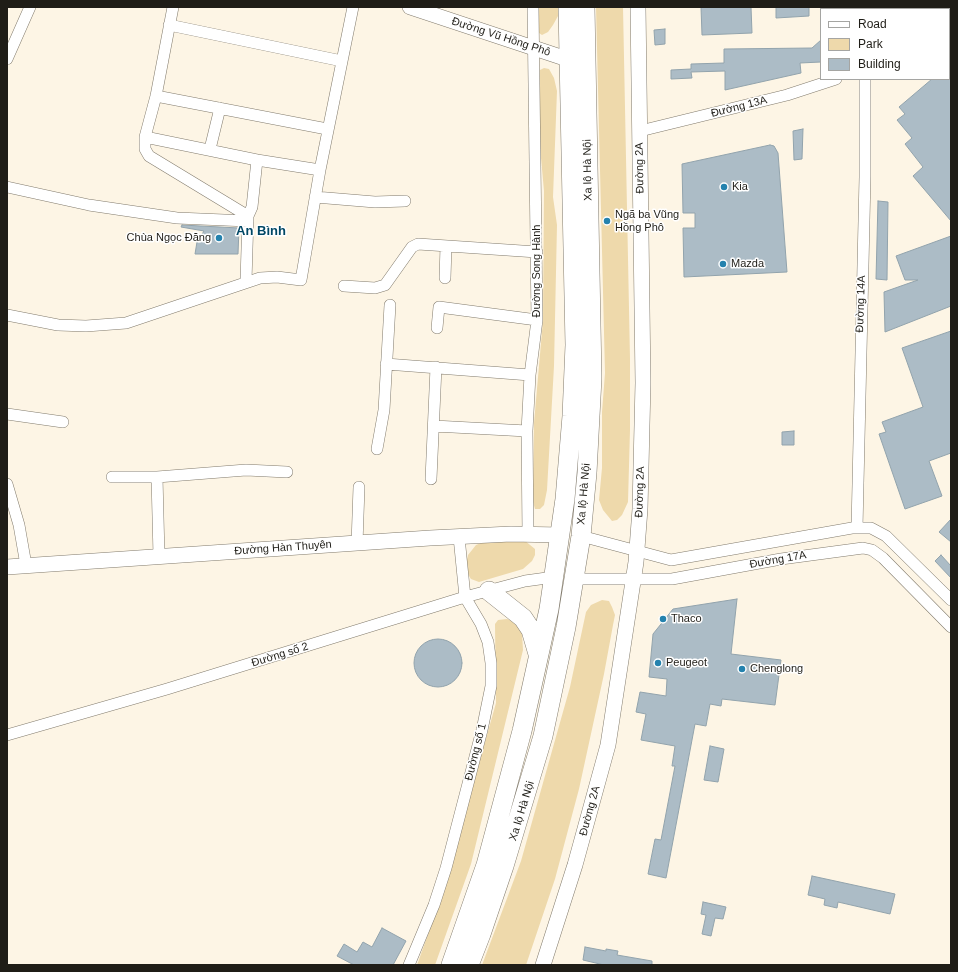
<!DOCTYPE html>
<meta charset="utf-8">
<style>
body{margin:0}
#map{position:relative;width:958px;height:972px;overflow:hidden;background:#fdf5e5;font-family:Arial,sans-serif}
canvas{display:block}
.frame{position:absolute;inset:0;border:8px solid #1f1d17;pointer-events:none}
.legend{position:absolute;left:820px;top:8px;width:130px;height:72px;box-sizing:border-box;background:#fff;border:1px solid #a5a5a2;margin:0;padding:5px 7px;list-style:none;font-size:12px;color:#1f1d17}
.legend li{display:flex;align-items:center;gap:8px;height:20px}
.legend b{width:20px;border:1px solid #a5a5a2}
</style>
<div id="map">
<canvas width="958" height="972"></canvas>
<div class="frame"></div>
<ul class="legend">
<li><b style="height:5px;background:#fff"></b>Road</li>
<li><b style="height:11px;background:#eed9ab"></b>Park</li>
<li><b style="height:11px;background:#acbcc6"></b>Building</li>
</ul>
</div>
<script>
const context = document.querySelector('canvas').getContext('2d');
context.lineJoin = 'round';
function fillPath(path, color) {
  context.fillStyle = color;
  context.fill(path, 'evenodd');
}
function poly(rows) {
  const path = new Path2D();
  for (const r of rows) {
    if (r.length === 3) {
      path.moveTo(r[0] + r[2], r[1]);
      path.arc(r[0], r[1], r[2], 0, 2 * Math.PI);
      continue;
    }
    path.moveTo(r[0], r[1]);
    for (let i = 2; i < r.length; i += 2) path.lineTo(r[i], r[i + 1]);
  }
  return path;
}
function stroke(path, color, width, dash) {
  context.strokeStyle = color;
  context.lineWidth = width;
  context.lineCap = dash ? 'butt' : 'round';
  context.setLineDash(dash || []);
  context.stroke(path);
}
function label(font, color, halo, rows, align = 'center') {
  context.font = font + ' Arial,sans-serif';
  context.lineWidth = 3;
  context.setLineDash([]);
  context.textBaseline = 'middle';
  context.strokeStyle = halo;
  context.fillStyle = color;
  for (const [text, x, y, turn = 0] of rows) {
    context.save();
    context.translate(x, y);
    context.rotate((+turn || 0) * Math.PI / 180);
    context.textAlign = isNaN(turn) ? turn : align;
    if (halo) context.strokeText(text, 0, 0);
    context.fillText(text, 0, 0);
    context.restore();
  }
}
fillPath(poly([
 [534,7,558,7,558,16,553,25,548,32,542,35,536,31],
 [596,7,623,7,630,359,630,430,628,502,622,515,617,520,612,521,603,510,599,500,602,468,602,412,605,373],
 [544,68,549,69,554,78,557,91,553,197,557,225,554,366,547,490,544,505,540,509,535,509,533,502,534,423,543,320,544,191,539,136,539,80,540,70],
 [524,540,535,549,535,555,532,561,523,569,479,582,471,579,467,573,466,564,468,555,476,545,481,543],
 [602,600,609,601,612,607,615,615,613,625,604,674,579,789,555,879,526,965,482,965,521,861,570,687,586,612,591,605],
 [507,619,516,622,522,633,523,650,471,864,435,965,417,965,440,901,496,703,495,624,498,620]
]), '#eed9ab');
const building = poly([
 [701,7,751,7,752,33,702,35,701,7],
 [776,7,809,7,809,16,776,18,776,7],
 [665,29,665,44,655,45,654,30,665,29],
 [821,40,821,62,800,63,801,73,725,90,725,71,691,72,692,78,671,79,671,70,691,69,691,64,724,63,724,49,812,48,821,40],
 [932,79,951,79,951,221,913,176,923,167,905,144,912,138,897,120,905,114,899,107,932,79],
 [803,129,802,159,794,160,793,131,803,129],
 [770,145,774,146,778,153,787,272,684,277,683,228,695,228,695,213,683,213,682,164,770,145],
 [878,201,888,202,887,280,876,279,878,201],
 [182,225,239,228,238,254,195,254,197,242,204,231,181,227,182,225],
 [951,236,951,306,885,332,884,292,918,280,905,280,896,256,951,236],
 [951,331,951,453,929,461,942,496,905,509,879,434,886,432,882,422,923,407,902,348,951,331],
 [794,431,794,445,782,445,782,432,794,431],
 [951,519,951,542,939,532,951,519],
 [941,555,951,566,951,578,935,561,941,555],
 [737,599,731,654,781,660,775,705,722,699,721,706,710,704,706,726,695,724,666,878,648,874,655,839,661,840,675,766,672,766,675,746,641,740,646,714,636,712,640,692,666,696,667,679,649,677,653,634,673,609,737,599],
 [438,663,24],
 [710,746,724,749,718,782,704,780,710,746],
 [812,876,895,894,890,914,838,902,837,908,824,905,825,899,808,895,812,876],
 [703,902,726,907,723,919,715,918,711,936,702,934,706,915,701,914,703,902],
 [382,928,406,941,393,965,354,965,337,956,344,944,357,952,363,942,372,947,382,928],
 [585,947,606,951,606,949,618,951,617,955,652,961,652,965,604,965,583,960,585,947]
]);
fillPath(building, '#acbcc6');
stroke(building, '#92a3ac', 1);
const street = poly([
 [173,7,156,96,145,137,145,149,149,156,248,216,246,281],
 [908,9,910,7],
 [169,25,342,61],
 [7,59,30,7],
 [156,96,327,129],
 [640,131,787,95,836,79],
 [145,137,257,160,320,170],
 [210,149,220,108],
 [7,187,89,205,177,218,248,221],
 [315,197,375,202,405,201],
 [248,216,252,207,257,160],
 [445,278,446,246],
 [344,286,375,288,385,285,412,247,418,244,537,252],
 [7,315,58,325,86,326,126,323,260,278,277,277,301,280,320,170,353,7],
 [437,328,439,307,537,320],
 [386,364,530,375],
 [7,414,63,422],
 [434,426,527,431],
 [377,449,384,410,390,305],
 [112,477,157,477],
 [431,479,436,367],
 [7,484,19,525,26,565],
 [857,528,865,177,865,79],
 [528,534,527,431,530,375,537,320,533,7],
 [581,536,671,560,852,528,871,528,886,536,951,600],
 [357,544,359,487],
 [159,556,157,477,246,470,287,472],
 [574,579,672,579,781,559,863,548,872,550,883,558,951,627],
 [7,735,167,689,465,597,525,581,554,577],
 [409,965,434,905,446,868,482,730,491,686,491,663,488,642,481,624,465,597,459,537]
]);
const secondary = poly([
 [410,7,570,60],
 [7,567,430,538,511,534,560,535],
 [543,965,575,865,608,745,636,562,640,509,643,383,638,7]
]);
const highway = poly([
 [489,591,523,618,531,630,538,654],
 [451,965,486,865,522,731,549,609,565,499,572,416,575,345,568,7],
 [469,965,481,934,504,866,543,736,566,627,581,536,587,473,592,378,585,7]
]);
stroke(street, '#827b6d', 12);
stroke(secondary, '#827b6d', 16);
stroke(highway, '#827b6d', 20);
stroke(street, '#fff', 11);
stroke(secondary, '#fff', 15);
stroke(highway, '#fff', 19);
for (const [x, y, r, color] of [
 [724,187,4,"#2482ae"],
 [607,221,4,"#2482ae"],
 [219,238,4,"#2482ae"],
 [723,264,4,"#2482ae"],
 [663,619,4,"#2482ae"],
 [658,663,4,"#2482ae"],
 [742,669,4,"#2482ae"]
]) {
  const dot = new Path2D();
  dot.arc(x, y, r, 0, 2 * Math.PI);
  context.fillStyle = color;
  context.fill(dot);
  stroke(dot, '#fff', 1.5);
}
label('11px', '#1f1d17', '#fff', [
 ["Đường Vũ Hồng Phô",501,37,18],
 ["Đường 13A",739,107,-14],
 ["Đường 2A",640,168,-91],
 ["Xa lộ Hà Nội",588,170,-91],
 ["Đường Song Hành",537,271,-90],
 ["Đường 14A",861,304,-88],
 ["Đường 2A",640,492,-88],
 ["Xa lộ Hà Nội",584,494,-85],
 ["Đường Hàn Thuyên",283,548,-4],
 ["Đường 17A",778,560,-10],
 ["Đường số 2",280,655,-17],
 ["Đường số 1",476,752,-76],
 ["Xa lộ Hà Nội",522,811,-73],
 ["Đường 2A",590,811,-75]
]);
label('11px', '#1f1d17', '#fff', [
 ["Kia",732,187],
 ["Ngã ba Vũng",615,215],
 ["Hồng Phô",615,228],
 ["Chùa Ngọc Đăng",211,238,"right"],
 ["Mazda",731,264],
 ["Thaco",671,619],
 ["Peugeot",666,663],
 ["Chenglong",750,669]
], 'left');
label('bold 13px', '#004765', '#fff', [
 ["An Bình",261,231]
]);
</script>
